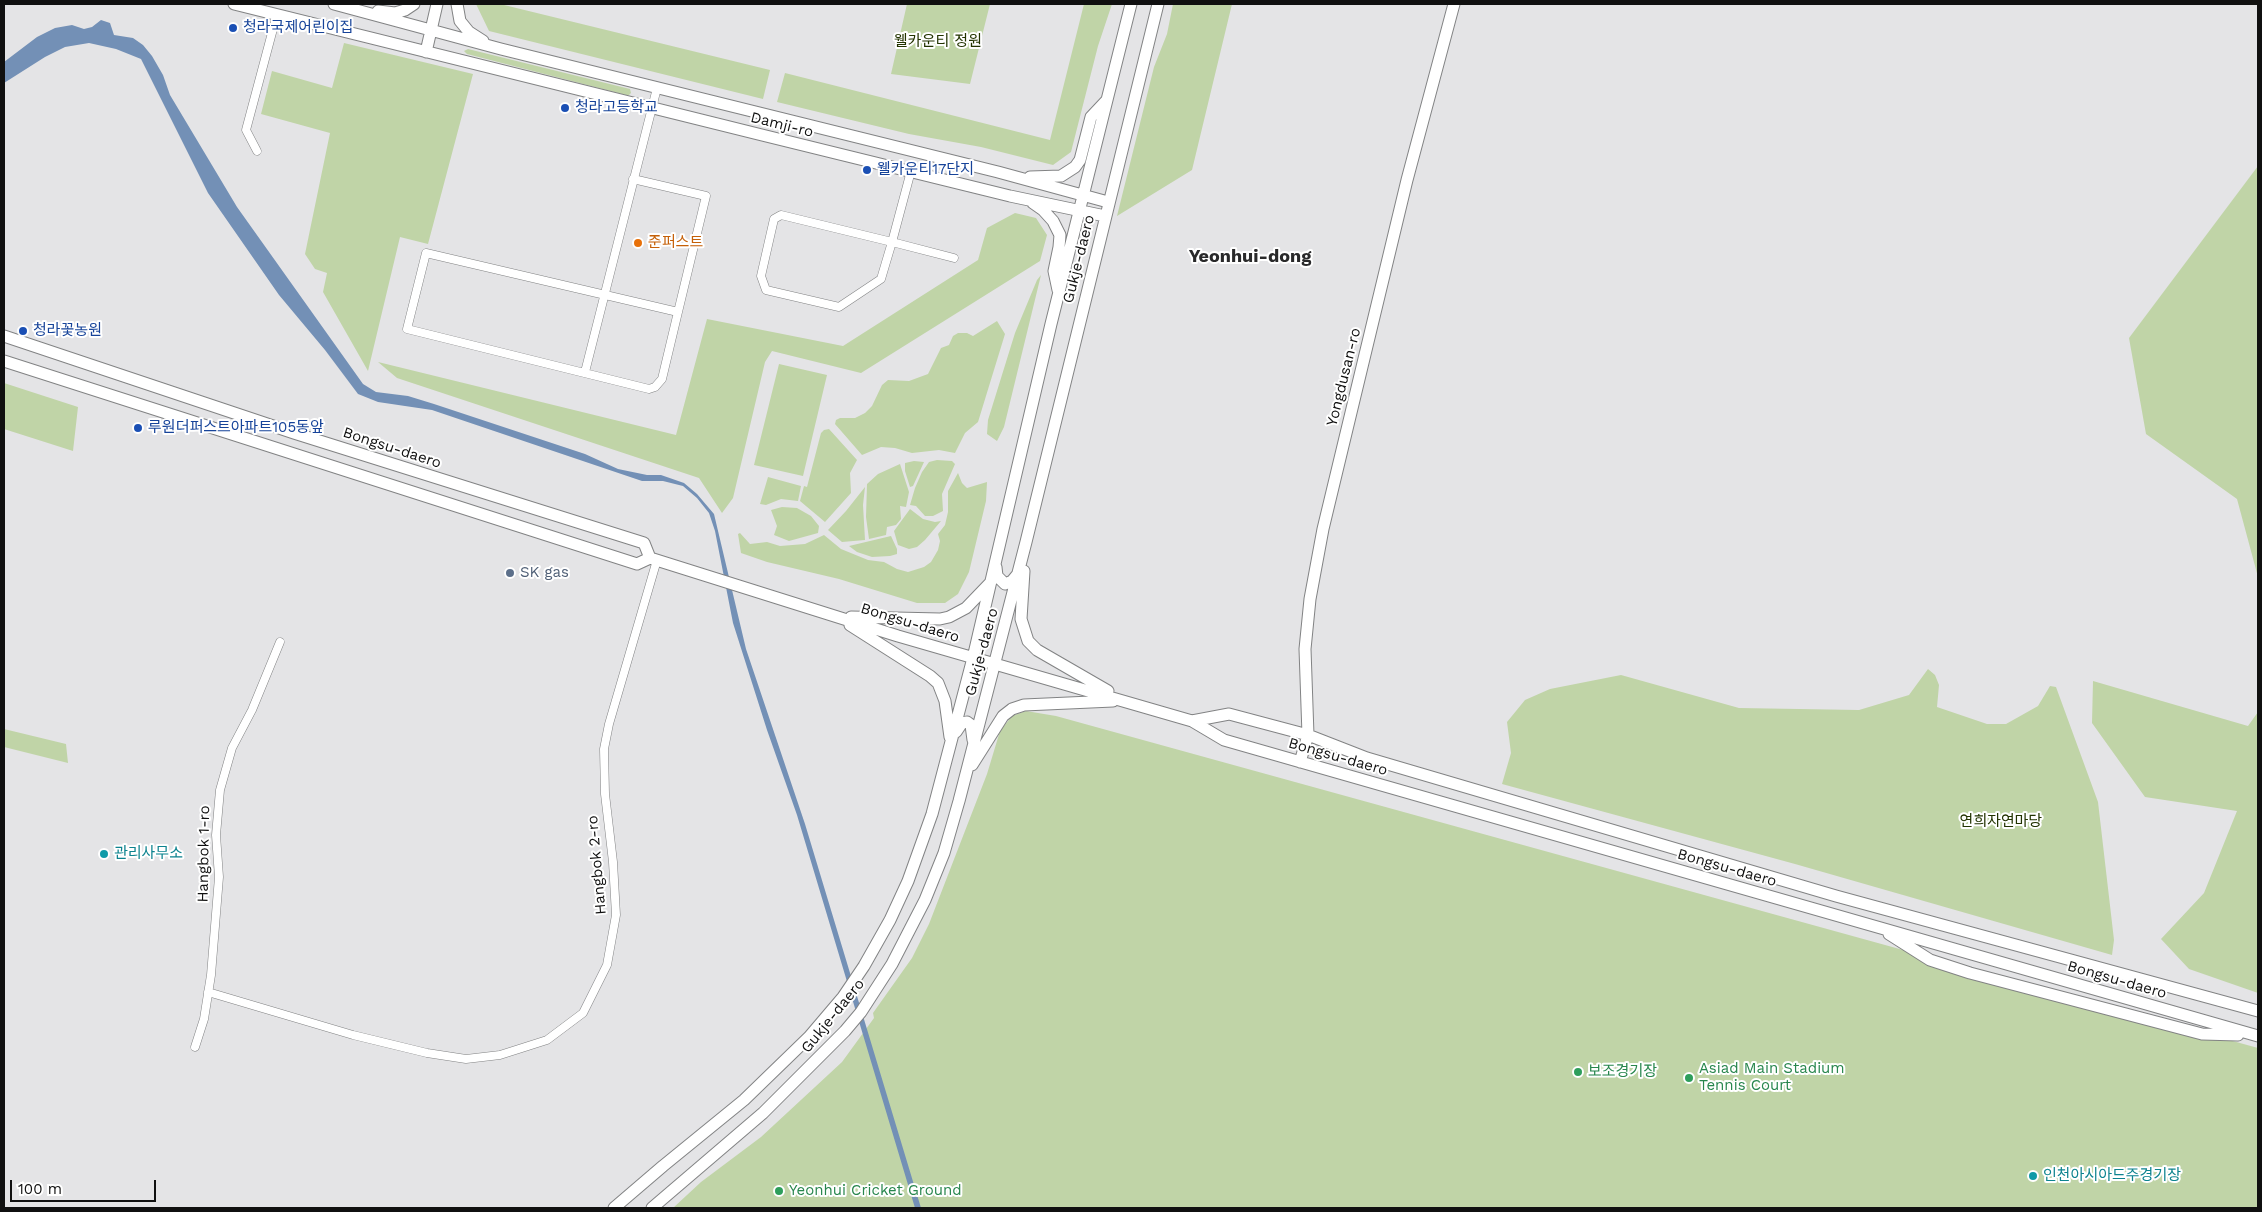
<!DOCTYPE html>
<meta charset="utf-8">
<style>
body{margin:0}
#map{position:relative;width:2262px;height:1212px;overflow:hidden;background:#e4e4e6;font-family:"Work Sans",sans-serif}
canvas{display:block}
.frame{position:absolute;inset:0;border:5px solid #101010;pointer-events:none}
.scale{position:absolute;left:10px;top:1180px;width:146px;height:22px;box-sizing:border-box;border:2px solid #101010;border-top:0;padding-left:6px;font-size:15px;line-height:18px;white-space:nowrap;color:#101010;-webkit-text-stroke:4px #fff;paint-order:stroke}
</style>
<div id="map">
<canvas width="2262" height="1212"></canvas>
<div class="frame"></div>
<div class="scale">100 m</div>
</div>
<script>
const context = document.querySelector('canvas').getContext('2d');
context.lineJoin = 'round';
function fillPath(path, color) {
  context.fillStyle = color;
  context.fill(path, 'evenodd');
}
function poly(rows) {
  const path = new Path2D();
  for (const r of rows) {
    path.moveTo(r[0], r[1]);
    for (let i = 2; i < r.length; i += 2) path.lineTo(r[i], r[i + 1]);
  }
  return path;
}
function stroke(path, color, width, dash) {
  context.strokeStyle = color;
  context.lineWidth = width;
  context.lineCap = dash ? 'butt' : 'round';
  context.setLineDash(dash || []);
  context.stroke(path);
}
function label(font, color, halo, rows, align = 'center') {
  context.font = font + ' "Work Sans","Noto Sans KR",sans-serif';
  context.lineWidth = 4;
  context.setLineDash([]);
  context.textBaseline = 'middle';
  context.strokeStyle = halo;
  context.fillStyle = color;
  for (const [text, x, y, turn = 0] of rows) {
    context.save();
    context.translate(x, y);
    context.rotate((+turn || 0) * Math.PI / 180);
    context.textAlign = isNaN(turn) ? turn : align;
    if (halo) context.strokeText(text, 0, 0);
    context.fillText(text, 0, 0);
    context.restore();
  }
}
fillPath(poly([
 [476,4,500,4,770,70,763,99,489,31],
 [907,4,990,4,970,84,891,74],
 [1084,4,1112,4,1098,46,1071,152,1053,165,981,147,909,134,777,102,785,73,1050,140],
 [1173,4,1232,4,1192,170,1117,216,1154,67,1167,34],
 [344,43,473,74,428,244,400,237,368,371,323,292,327,273,315,269,305,254,330,133,261,114,272,71,332,88],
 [468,49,630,89,631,93,629,95,626,95,467,54,464,51],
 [2258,166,2258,577,2237,499,2146,434,2129,338],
 [1015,213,1036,218,1047,235,1040,261,861,373,772,351,765,362,733,498,722,513,699,478,397,378,378,362,676,435,707,319,843,346,978,260,987,228],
 [1041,275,1004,427,997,441,987,434,988,420,1015,333,1037,280],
 [997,321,1005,334,978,422,965,433,955,453,939,450,912,453,895,448,881,447,862,455,835,424,836,420,840,418,855,418,865,413,872,406,882,385,888,380,909,381,928,374,941,348,949,345,953,336,958,333,967,333,973,336],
 [779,364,827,375,803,476,754,465],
 [4,383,78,407,73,451,4,429],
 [829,429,857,460,850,473,851,493,825,522,800,501,804,486,807,487,821,433,824,430],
 [937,460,952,461,955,464,942,494,943,511,933,516,925,516,916,506,910,505,915,488,922,472,929,462],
 [914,461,924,462,913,486,910,487,905,471,905,463],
 [900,464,909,492,906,507,900,506,901,519,896,525,887,527,886,535,869,539,866,517,867,484,878,474],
 [958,473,962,483,967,488,987,482,986,501,969,572,958,594,945,603,917,603,839,579,767,562,741,553,738,534,740,533,750,544,767,542,780,546,805,544,824,535,841,549,868,560,884,562,897,569,908,572,924,567,931,562,938,550,940,541,938,534,945,525,948,512,948,491],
 [768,477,801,486,798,501,781,499,766,505,760,504],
 [865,487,863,505,865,540,842,542,828,530,846,511],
 [782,507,797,508,811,516,819,526,818,533,789,541,774,535,777,526,771,510],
 [910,509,923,519,935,522,941,521,925,540,917,547,909,549,898,545,894,531],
 [891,536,897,549,897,554,890,556,872,557,857,552,849,546],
 [1928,669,1935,675,1939,685,1937,707,1987,724,2006,724,2038,706,2050,686,2056,687,2098,802,2114,940,2112,955,1795,864,1502,784,1511,753,1507,722,1525,700,1550,689,1621,675,1739,708,1859,710,1909,695],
 [2093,681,2248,726,2258,712,2258,993,2189,969,2161,939,2204,893,2237,811,2145,797,2092,723],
 [1026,711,1056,716,2258,1048,2258,1208,673,1208,701,1182,761,1137,842,1062,874,1018,873,1013,912,958,929,924,987,774,1000,731,1012,716],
 [4,729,66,744,68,763,4,747]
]), '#c0d4a7');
fillPath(poly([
 [101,20,110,23,114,35,133,38,143,45,152,56,163,75,170,95,237,207,363,384,376,392,408,396,434,404,585,454,618,469,647,475,661,475,684,483,697,494,714,514,746,649,805,824,921,1208,915,1208,797,815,767,730,733,623,715,531,709,513,697,498,683,486,663,481,642,481,432,410,378,402,358,394,325,350,279,295,208,193,141,59,116,49,89,43,65,47,45,57,4,83,4,62,37,37,55,28,72,25,84,29,92,27]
]), '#7390b6');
const street = poly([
 [257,151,246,130,277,14],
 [911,171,892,242,881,279,839,307,766,290,761,276,774,219,781,215,892,242,954,258],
 [633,179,706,196,678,312,662,379,655,387,649,389,407,329,426,253,678,312],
 [585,372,657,88],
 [208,992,353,1035,427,1053,466,1059,500,1055,547,1040,583,1013,607,965,616,915,613,862,605,794,604,749,609,724,657,560],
 [195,1047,204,1019,211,975,219,877,216,835,220,790,232,748,252,710,280,642]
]);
const secondary = poly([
 [234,4,762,135,1010,196,1105,216],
 [334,4,501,49,998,172,1108,202],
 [457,4,460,21,469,32,483,41],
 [378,11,395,13,405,10,414,4],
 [426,52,437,4],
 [1030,177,1061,176,1075,167,1080,160,1091,117,1107,100],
 [1033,203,1043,210,1053,221,1060,235,1059,247,1054,271,1058,290],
 [4,336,294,433,644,543,650,558],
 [4,361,637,564,650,558,898,636,1192,721,1224,740,2258,1036],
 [996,567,997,576,1005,584,1012,581,1017,575],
 [1024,571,1021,619,1028,641,1037,650,1108,691],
 [851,617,940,619,949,617,966,608,991,582],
 [850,625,930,676,938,683,945,701,950,737],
 [1192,721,1229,714,1308,735,1367,758,1836,896,2258,1011],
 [956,732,962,723,967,722,971,725,973,740],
 [1300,762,1308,735,1305,649,1310,599,1323,529,1407,180,1454,4],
 [972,765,1003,716,1012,709,1024,705,1113,701],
 [1889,934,1930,960,1970,973,2202,1034,2238,1035],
 [614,1208,663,1166,744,1100,809,1037,843,997,864,966,890,920,908,881,932,814,973,658,1051,324,1131,4],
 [652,1208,763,1113,845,1031,861,1012,892,964,925,900,944,853,959,801,1026,542,1158,4]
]);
stroke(street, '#828384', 9);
stroke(secondary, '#828384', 13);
stroke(street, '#fff', 8);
stroke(secondary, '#fff', 11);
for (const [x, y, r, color] of [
 [233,28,5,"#1a4fb4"],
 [565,108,5,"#1a4fb4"],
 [867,170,5,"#1a4fb4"],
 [638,243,5,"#e8710a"],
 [23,331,5,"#1a4fb4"],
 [138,428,5,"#1a4fb4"],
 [510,573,5,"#5c6f8a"],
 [104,854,5,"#0f9aa8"],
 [1578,1072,5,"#2e9e5b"],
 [1689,1078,5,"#2e9e5b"],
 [2033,1176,5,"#0f9aa8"],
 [779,1191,5,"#2e9e5b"]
]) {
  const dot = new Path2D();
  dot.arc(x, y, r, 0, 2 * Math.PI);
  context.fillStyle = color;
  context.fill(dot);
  stroke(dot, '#fff', 2);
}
label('15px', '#164399', '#fff', [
 ["청라국제어린이집",243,28],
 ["청라고등학교",575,108],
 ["웰카운티17단지",877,170],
 ["청라꽃농원",33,331],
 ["루원더퍼스트아파트105동앞",148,428]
], 'left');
label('15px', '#230', '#fff', [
 ["웰카운티 정원",938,42],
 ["연희자연마당",2001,822]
]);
label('15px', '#101010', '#fff', [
 ["Damji-ro",782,125,14],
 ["Gukje-daero",1079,259,-76],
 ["Yongdusan-ro",1344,377,-76],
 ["Bongsu-daero",392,448,18],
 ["Bongsu-daero",910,623,17],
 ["Gukje-daero",982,652,-75],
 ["Bongsu-daero",1338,757,16],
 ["Hangbok 1-ro",204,854,-89],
 ["Hangbok 2-ro",597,865,-95],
 ["Bongsu-daero",1727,868,16],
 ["Bongsu-daero",2117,980,16],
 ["Gukje-daero",833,1016,-51]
]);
label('15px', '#c56008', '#fff', [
 ["준퍼스트",648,243]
], 'left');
label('15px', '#4e5e75', '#fff', [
 ["SK gas",520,573]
], 'left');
label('15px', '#0d838f', '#fff', [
 ["관리사무소",114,854],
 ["인천아시아드주경기장",2043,1176]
], 'left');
label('15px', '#27864d', '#fff', [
 ["Asiad Main Stadium",1699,1069],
 ["Tennis Court",1699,1086],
 ["보조경기장",1588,1072],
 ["Yeonhui Cricket Ground",789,1191]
], 'left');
label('bold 18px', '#29292a', '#fff', [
 ["Yeonhui-dong",1250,257]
]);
</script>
